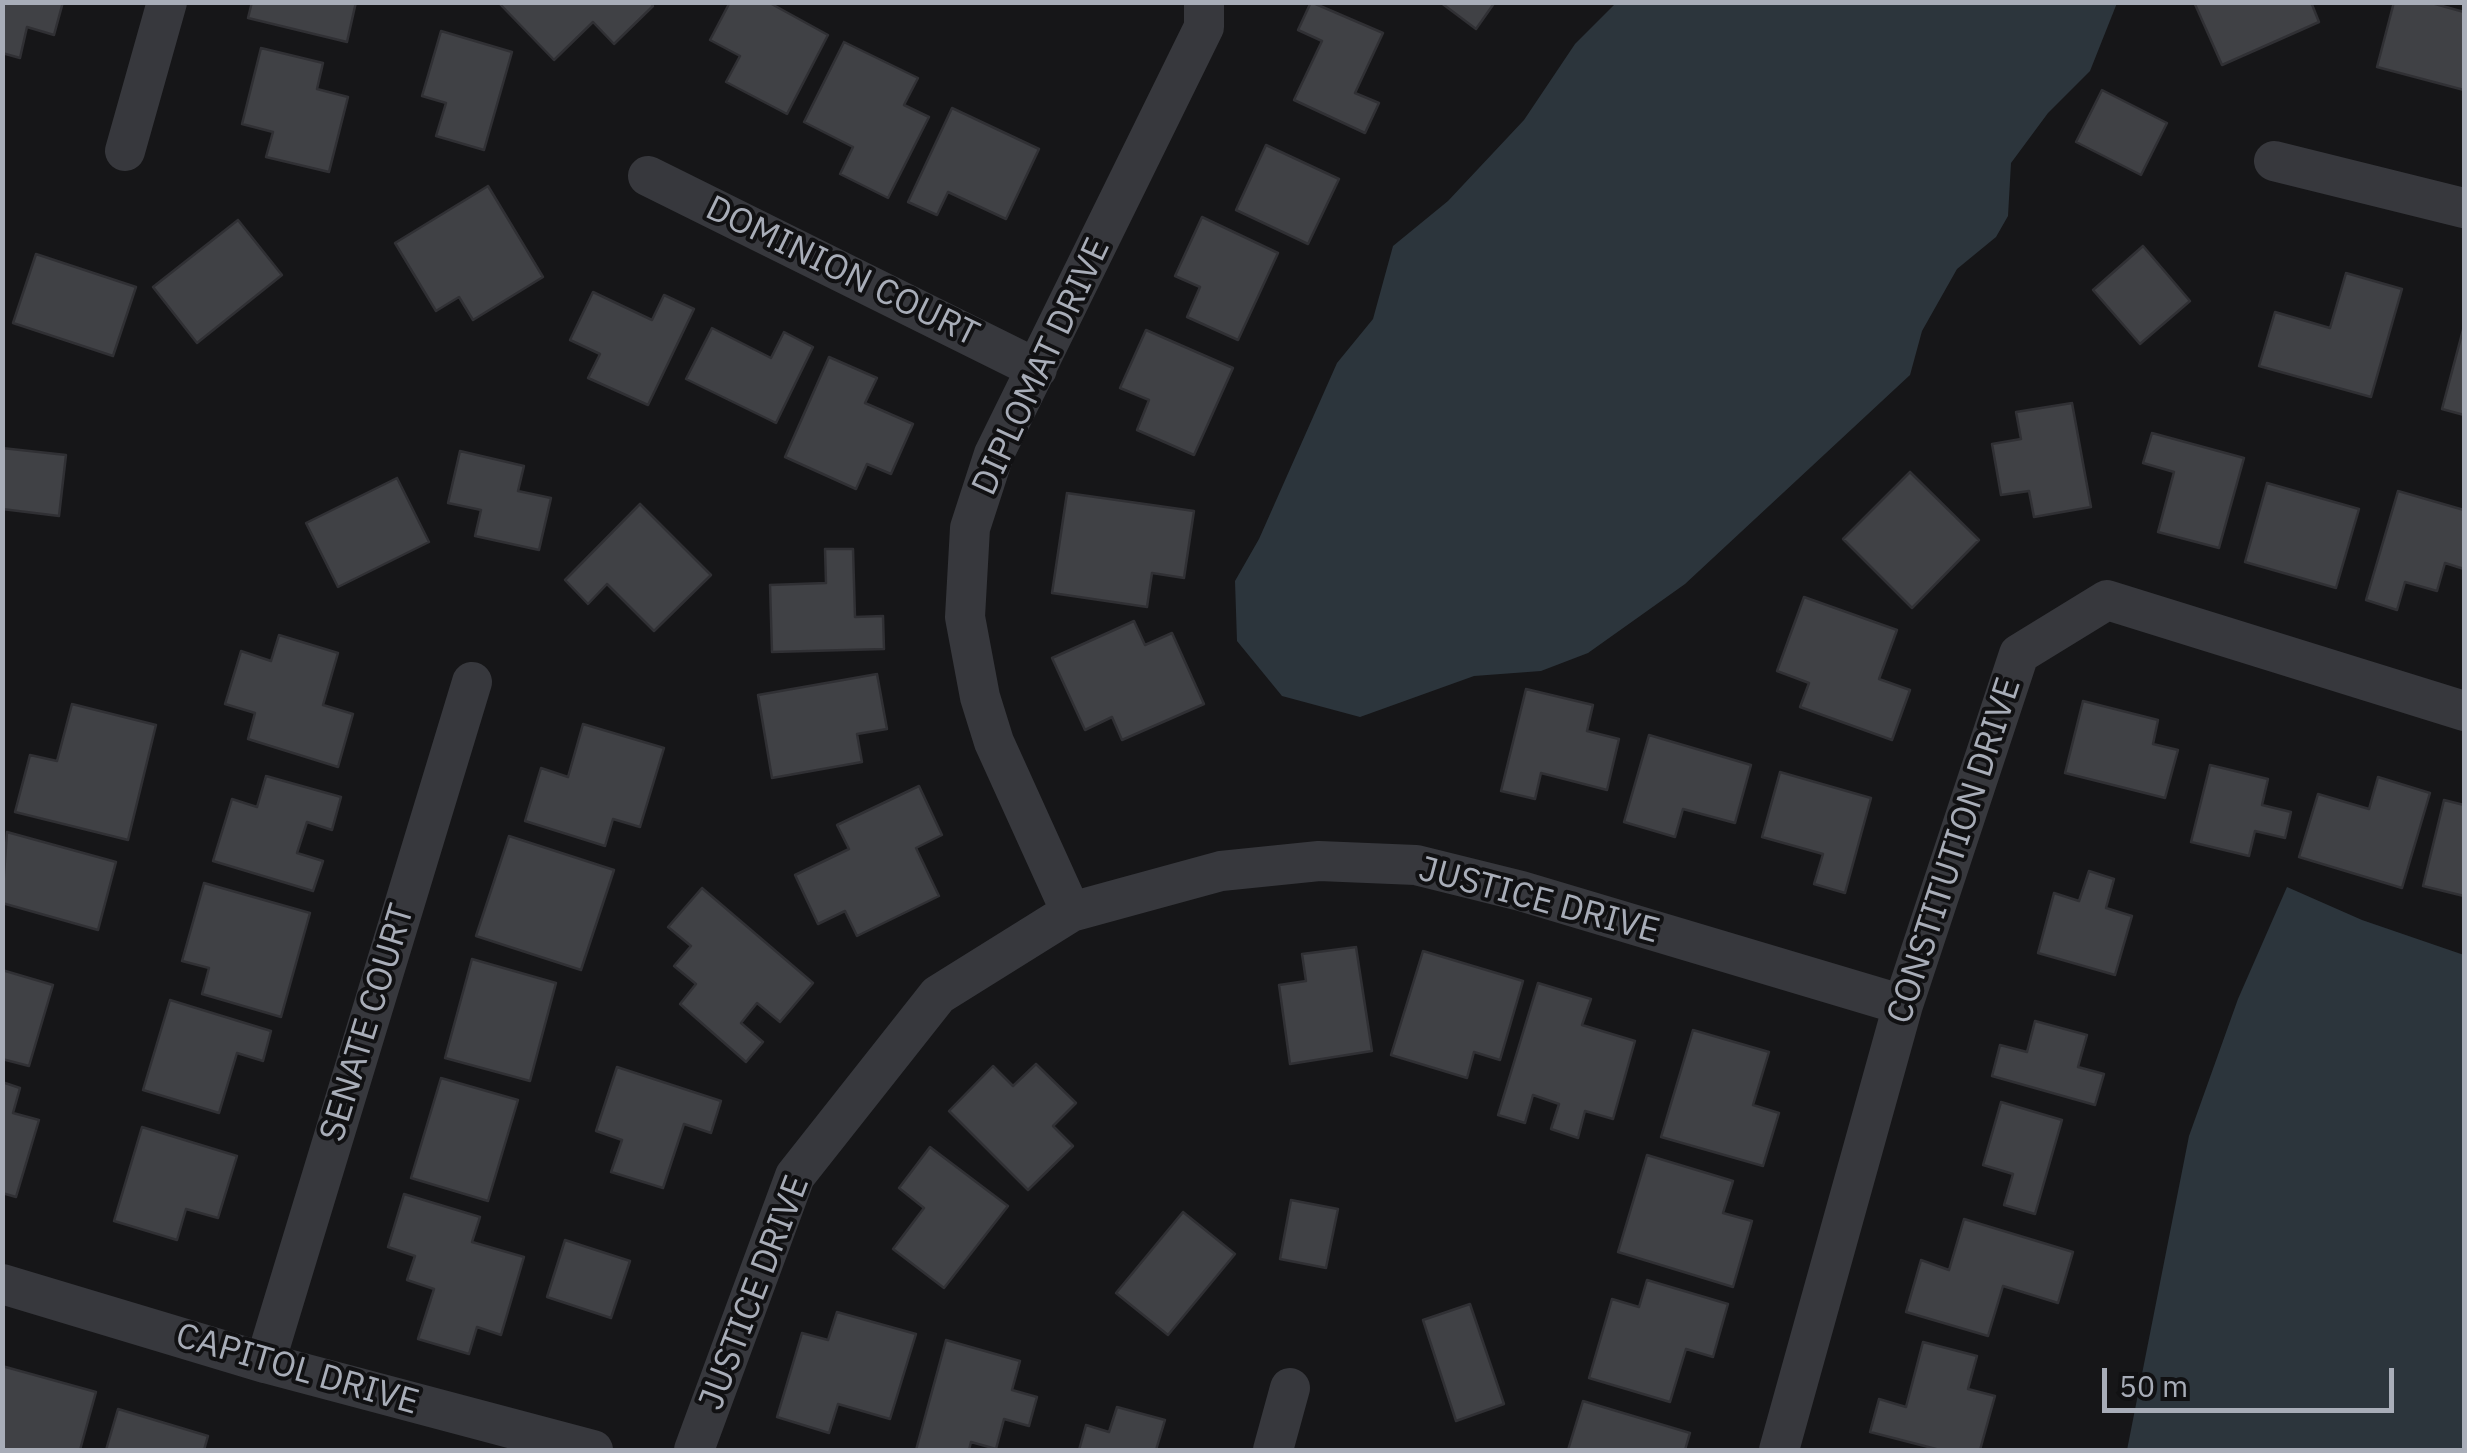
<!DOCTYPE html>
<style>
body{margin:0}
#map{position:relative;width:2467px;height:1453px;overflow:hidden;background:#161618;font-family:"IBM Plex Sans",sans-serif}
canvas{display:block}
.frame{position:absolute;inset:0;border:5px solid #a8adb8;pointer-events:none}
.scale{position:absolute;left:2102px;top:1368px;width:292px;height:45px;box-sizing:border-box;border:5px solid #a8adb8;border-top:0;padding-left:12px;font-size:30px;line-height:35px;white-space:nowrap;color:#a8adb8;-webkit-text-stroke:8px #111113;paint-order:stroke}
</style>
<div id="map">
<canvas width="2467" height="1453"></canvas>
<div class="frame"></div>
<div class="scale">50 m</div>
</div>
<script>
const context = document.querySelector('canvas').getContext('2d');
context.lineJoin = 'round';
function fillPath(path, color) {
  context.fillStyle = color;
  context.fill(path, 'evenodd');
}
function poly(rows) {
  const path = new Path2D();
  for (const r of rows) {
    path.moveTo(r[0], r[1]);
    for (let i = 2; i < r.length; i += 2) path.lineTo(r[i], r[i + 1]);
  }
  return path;
}
function stroke(path, color, width, dash) {
  context.strokeStyle = color;
  context.lineWidth = width;
  context.lineCap = dash ? 'butt' : 'round';
  context.setLineDash(dash || []);
  context.stroke(path);
}
function label(font, color, halo, rows, align = 'center') {
  context.font = font + ' "IBM Plex Sans",sans-serif';
  context.lineWidth = 8;
  context.setLineDash([]);
  context.textBaseline = 'middle';
  context.strokeStyle = halo;
  context.fillStyle = color;
  for (const [text, x, y, turn = 0] of rows) {
    context.save();
    context.translate(x, y);
    context.rotate((+turn || 0) * Math.PI / 180);
    context.textAlign = isNaN(turn) ? turn : align;
    if (halo) context.strokeText(text, 0, 0);
    context.fillText(text, 0, 0);
    context.restore();
  }
}
fillPath(poly([
 [1616,3,2117,3,2090,71,2048,113,2011,163,2008,216,1996,237,1957,269,1922,331,1910,375,1685,584,1588,653,1541,671,1474,676,1360,717,1282,696,1237,641,1235,581,1259,539,1337,363,1373,319,1393,246,1448,201,1524,120,1575,44],
 [2287,887,2362,920,2464,955,2464,1450,2127,1450,2189,1136,2238,999]
]), '#2c353c');
const building = poly([
 [2,2,63,2,54,35,27,27,20,58,2,53,2,2],
 [252,2,356,2,347,42,248,18,252,2],
 [498,2,650,2,653,6,614,44,593,22,554,60,498,2],
 [730,2,768,2,828,35,787,114,726,82,740,56,710,40,730,2],
 [1311,2,1383,33,1355,93,1379,103,1365,133,1294,100,1322,41,1298,30,1311,2],
 [1440,2,1495,2,1476,29,1440,2],
 [2194,2,2311,2,2319,22,2222,65,2194,2],
 [2394,2,2428,2,2464,12,2464,90,2377,67,2394,2],
 [441,31,512,52,484,150,436,136,446,103,422,96,441,31],
 [844,42,918,78,904,105,929,117,888,198,840,174,853,147,804,122,844,42],
 [261,48,323,63,317,89,348,97,329,172,266,157,273,132,242,124,261,48],
 [2102,90,2167,123,2141,175,2076,142,2102,90],
 [952,108,1039,149,1006,219,948,192,937,215,908,202,952,108],
 [1266,145,1339,179,1308,244,1236,210,1266,145],
 [488,186,543,277,473,320,459,297,436,311,395,243,488,186],
 [1202,217,1278,253,1238,340,1187,317,1200,287,1175,276,1202,217],
 [238,220,282,275,197,343,153,287,238,220],
 [2143,246,2190,301,2140,344,2093,290,2143,246],
 [36,254,136,287,113,356,13,323,36,254],
 [2346,273,2402,289,2371,397,2259,366,2275,312,2330,328,2346,273],
 [593,292,652,320,664,295,694,309,648,405,588,378,600,354,570,340,593,292],
 [2464,326,2464,415,2442,409,2464,326],
 [712,328,771,358,784,332,813,347,776,423,686,379,712,328],
 [1146,330,1233,368,1194,455,1137,430,1149,400,1120,388,1146,330],
 [829,357,877,378,865,403,913,424,891,474,867,464,856,489,785,457,829,357],
 [2072,403,2091,507,2034,517,2029,491,2001,495,1992,444,2021,439,2016,412,2072,403],
 [2152,433,2244,458,2219,548,2158,532,2174,472,2143,463,2152,433],
 [2,448,66,455,59,516,2,509,2,448],
 [460,451,524,466,518,491,551,498,539,550,475,536,481,510,448,503,460,451],
 [1910,472,1979,540,1912,608,1843,539,1910,472],
 [397,478,429,542,338,587,306,523,397,478],
 [2267,483,2359,509,2336,588,2245,562,2267,483],
 [2398,491,2464,510,2464,569,2445,563,2437,591,2405,582,2397,610,2366,600,2398,491],
 [1067,493,1194,511,1184,578,1152,573,1147,607,1052,593,1067,493],
 [640,504,711,575,654,631,607,584,588,604,565,580,640,504],
 [825,549,853,549,855,617,883,616,884,649,772,652,770,585,826,583,825,549],
 [1804,597,1897,630,1879,679,1910,690,1892,740,1800,707,1809,683,1777,671,1804,597],
 [1134,621,1145,645,1172,633,1204,704,1122,740,1112,717,1085,730,1052,658,1134,621],
 [279,635,338,653,323,705,353,714,338,767,248,739,255,713,225,704,241,651,271,661,279,635],
 [877,674,887,729,857,734,862,762,772,778,758,695,877,674],
 [1526,689,1593,705,1587,731,1619,739,1607,790,1541,773,1535,799,1501,791,1526,689],
 [2083,701,2158,720,2153,744,2178,750,2165,798,2065,773,2083,701],
 [72,704,156,725,128,840,15,812,30,755,57,761,72,704],
 [583,724,664,748,640,827,613,819,605,846,525,821,541,768,568,777,583,724],
 [1649,735,1751,765,1735,823,1683,809,1675,837,1624,822,1649,735],
 [2210,765,2268,779,2262,805,2291,812,2285,838,2255,831,2249,856,2191,842,2210,765],
 [1780,772,1871,798,1845,893,1814,884,1823,854,1762,837,1780,772],
 [266,776,341,797,332,830,307,822,297,853,323,861,313,891,213,861,232,799,257,807,266,776],
 [2378,777,2430,793,2402,888,2299,857,2318,794,2369,809,2378,777],
 [919,786,942,835,916,848,939,896,857,936,845,911,818,924,795,875,849,849,837,825,919,786],
 [2444,800,2464,805,2464,896,2423,886,2444,800],
 [7,832,116,862,98,930,2,903,7,832],
 [509,836,614,870,581,970,476,936,509,836],
 [2089,871,2114,879,2106,908,2132,916,2115,975,2038,953,2054,893,2079,901,2089,871],
 [204,883,310,913,281,1017,202,994,209,968,182,961,204,883],
 [702,888,813,983,780,1022,757,1003,741,1023,763,1042,746,1062,680,1004,696,984,674,966,691,946,668,927,702,888],
 [1356,947,1372,1051,1290,1064,1279,985,1306,981,1302,954,1356,947],
 [1423,951,1523,981,1500,1060,1474,1052,1467,1078,1391,1055,1423,951],
 [472,959,556,983,530,1081,445,1058,472,959],
 [2,970,53,985,29,1066,2,1059,2,970],
 [1538,983,1591,999,1582,1025,1635,1041,1613,1119,1585,1111,1578,1138,1551,1129,1559,1104,1533,1095,1525,1123,1498,1115,1538,983],
 [170,1000,271,1031,263,1061,237,1053,219,1113,143,1090,170,1000],
 [2035,1021,2087,1035,2078,1067,2104,1074,2095,1105,1992,1076,2000,1045,2027,1052,2035,1021],
 [1693,1030,1769,1052,1753,1105,1779,1113,1763,1166,1661,1137,1693,1030],
 [1036,1064,1076,1103,1053,1126,1073,1146,1028,1190,949,1111,993,1066,1013,1086,1036,1064],
 [617,1067,721,1101,711,1133,684,1124,663,1188,611,1172,622,1140,596,1131,617,1067],
 [441,1078,518,1100,488,1201,411,1178,441,1078],
 [2,1082,20,1088,13,1113,39,1120,16,1197,2,1193,2,1082],
 [2001,1102,2062,1120,2035,1214,2004,1205,2013,1174,1983,1165,2001,1102],
 [142,1127,237,1156,218,1218,186,1209,177,1240,114,1221,142,1127],
 [930,1147,1008,1206,944,1288,893,1249,924,1208,899,1188,930,1147],
 [1647,1155,1733,1181,1723,1213,1752,1221,1733,1287,1618,1252,1647,1155],
 [404,1194,480,1217,472,1242,524,1257,501,1335,477,1327,469,1354,418,1339,434,1289,407,1280,415,1256,388,1247,404,1194],
 [1291,1200,1338,1209,1326,1268,1280,1259,1291,1200],
 [1183,1212,1235,1254,1168,1335,1116,1293,1183,1212],
 [1964,1219,2073,1252,2058,1303,2003,1286,1988,1336,1906,1312,1921,1260,1949,1270,1964,1219],
 [565,1240,630,1261,611,1318,547,1297,565,1240],
 [1647,1280,1728,1304,1713,1357,1686,1349,1670,1402,1589,1378,1612,1299,1639,1307,1647,1280],
 [1470,1304,1504,1404,1456,1421,1423,1320,1470,1304],
 [837,1312,916,1334,890,1419,838,1404,829,1433,777,1417,802,1333,828,1340,837,1312],
 [946,1340,1020,1361,1012,1390,1037,1397,1029,1426,1004,1419,996,1449,971,1442,969,1450,916,1450,946,1340],
 [1923,1342,1977,1356,1968,1389,1995,1396,1980,1450,1940,1450,1870,1432,1879,1399,1906,1407,1923,1342],
 [2,1366,96,1392,80,1450,2,1450,2,1366],
 [1583,1401,1690,1433,1685,1450,1568,1450,1583,1401],
 [1117,1407,1165,1420,1156,1450,1079,1450,1086,1425,1109,1432,1117,1407],
 [118,1409,208,1436,204,1450,106,1450,118,1409]
]);
fillPath(building, '#404145');
stroke(building, '#303034', 2.5);
stroke(poly([
 [125,151,167,2],
 [2274,161,2464,208],
 [648,176,1037,369],
 [1071,912,994,742,980,697,965,617,970,528,994,454,1204,27,1204,2],
 [2,1284,265,1363,593,1450],
 [265,1363,472,682],
 [694,1450,795,1176,938,995,1071,912,1221,871,1319,861,1416,865,1521,891,1903,1005],
 [1273,1450,1290,1388],
 [1779,1450,1903,1005,2019,654,2107,600,2464,711]
]), '#37383d', 40);
label('35px', '#a8adb8', '#111113', [
 ["DOMINION COURT",842,272,26],
 ["DIPLOMAT DRIVE",1042,367,-65],
 ["CONSTITUTION DRIVE",1955,851,-72],
 ["JUSTICE DRIVE",1539,901,15],
 ["SENATE COURT",368,1023,-73],
 ["JUSTICE DRIVE",755,1293,-69],
 ["CAPITOL DRIVE",297,1370,16]
]);
</script>
